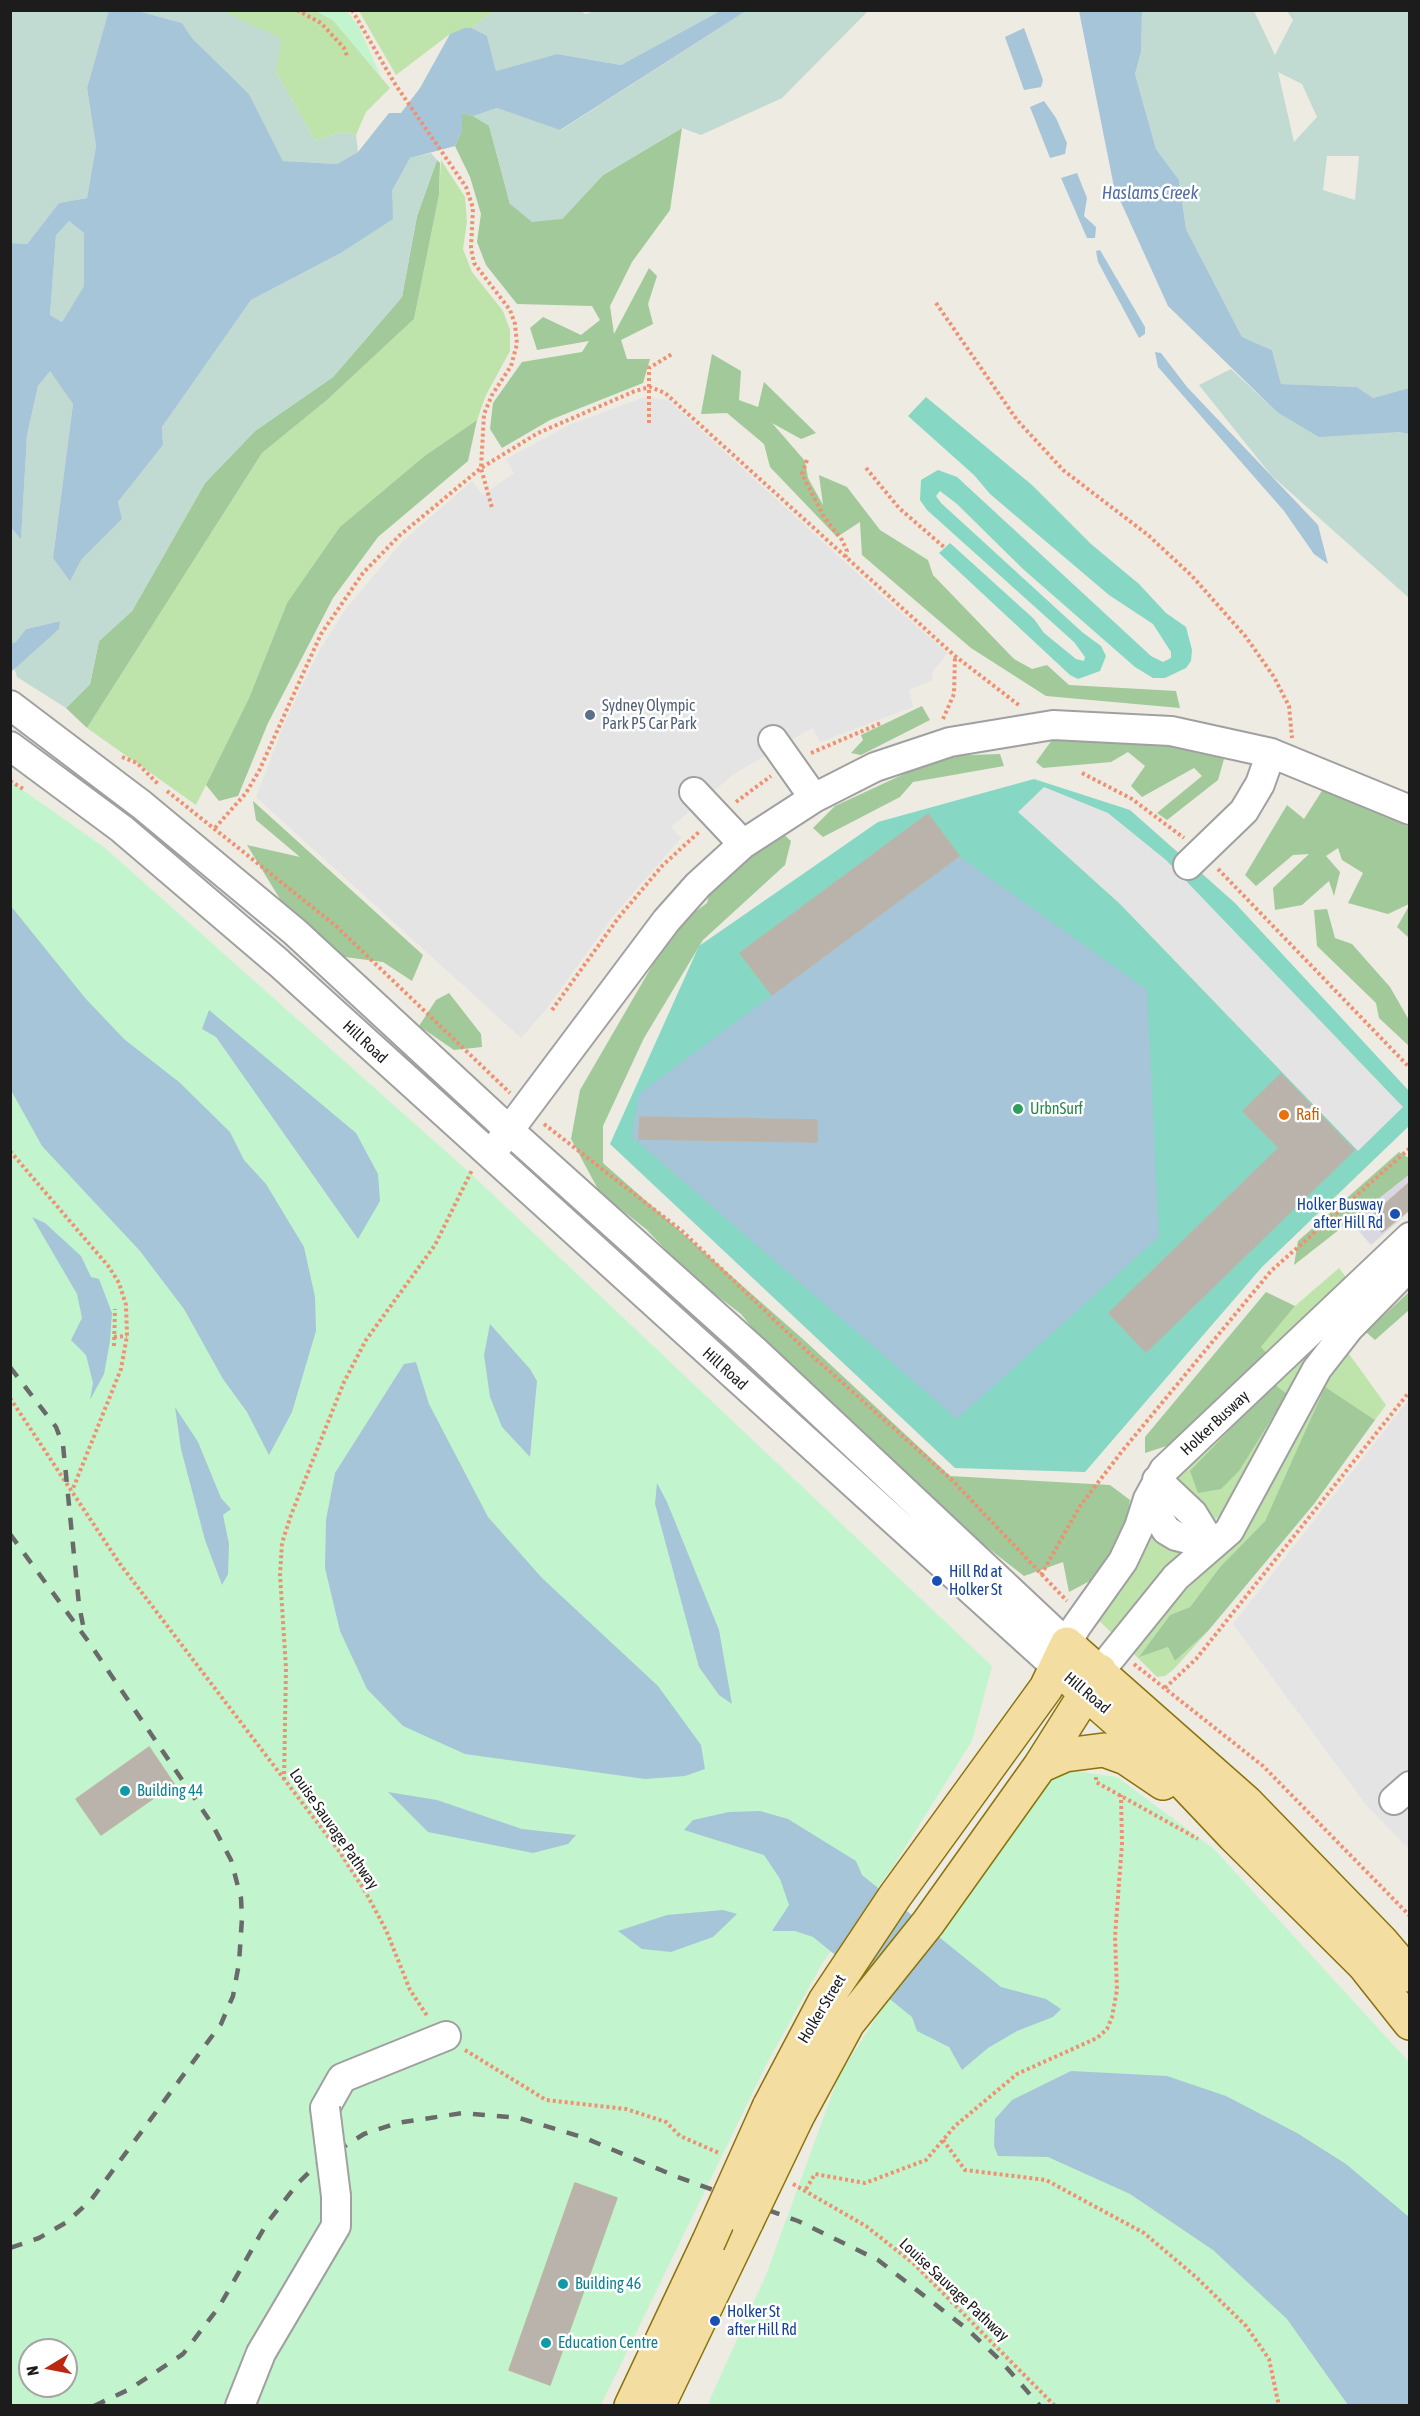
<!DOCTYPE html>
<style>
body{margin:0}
#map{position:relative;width:1420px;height:2416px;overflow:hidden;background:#edebe2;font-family:"Asap Condensed",sans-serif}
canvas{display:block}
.frame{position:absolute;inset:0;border:12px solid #1c1c1c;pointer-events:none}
.north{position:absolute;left:18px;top:2338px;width:60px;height:60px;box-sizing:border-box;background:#fff;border:2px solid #a4a4a4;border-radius:50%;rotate:260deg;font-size:16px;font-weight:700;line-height:24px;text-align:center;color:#1c1c1c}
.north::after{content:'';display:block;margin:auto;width:21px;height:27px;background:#ba290f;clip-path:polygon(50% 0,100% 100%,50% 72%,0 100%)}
</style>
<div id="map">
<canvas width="1420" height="2416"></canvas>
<div class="frame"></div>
<div class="north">N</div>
</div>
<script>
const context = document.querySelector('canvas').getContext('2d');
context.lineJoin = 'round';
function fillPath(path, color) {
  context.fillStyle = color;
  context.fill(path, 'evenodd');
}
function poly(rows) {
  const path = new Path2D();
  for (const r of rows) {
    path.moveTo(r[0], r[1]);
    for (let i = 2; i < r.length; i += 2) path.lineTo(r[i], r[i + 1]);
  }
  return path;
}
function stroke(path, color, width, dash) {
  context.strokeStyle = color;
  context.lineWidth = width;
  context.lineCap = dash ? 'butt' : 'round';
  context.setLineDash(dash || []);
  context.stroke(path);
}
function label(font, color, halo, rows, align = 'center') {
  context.font = font + ' "Asap Condensed",sans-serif';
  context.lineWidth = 5;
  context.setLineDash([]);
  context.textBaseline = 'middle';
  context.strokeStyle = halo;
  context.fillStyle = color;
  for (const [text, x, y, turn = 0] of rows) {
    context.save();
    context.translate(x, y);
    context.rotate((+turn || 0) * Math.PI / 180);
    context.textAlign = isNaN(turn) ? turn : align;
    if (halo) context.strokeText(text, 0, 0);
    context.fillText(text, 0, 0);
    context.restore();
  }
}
fillPath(poly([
 [222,11,316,11,333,20,390,88,366,112,356,135,342,132,315,141,276,72],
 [359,11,493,11,472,28,450,34,396,75],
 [441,160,465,197,467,221,463,249,472,272,503,311,510,330,510,351,486,395,477,420,426,455,287,603,249,698,196,805,87,728,262,453,327,400,414,319,439,195],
 [1339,1268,1349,1281,1272,1359,1261,1347,1295,1306],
 [1343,1309,1261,1441,1227,1508,1210,1525,1172,1480],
 [1344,1347,1386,1405,1375,1420,1325,1388,1265,1521,1220,1567,1190,1607,1170,1615,1140,1656,1168,1647,1175,1661,1208,1631,1174,1669,1165,1676,1157,1677,1134,1654,1147,1632,1175,1600,1242,1538,1257,1505],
 [1148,1527,1180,1554,1113,1634,1095,1617]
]), '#bfe4ab');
fillPath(poly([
 [462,113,473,116,489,125,510,204,562,219,603,175,682,128,670,210,632,262,610,306,614,334,649,268,657,276,648,304,653,324,621,340,627,359,650,359,643,383,550,420,502,448,490,429,493,403,522,362,582,352,589,341,537,350,530,328,543,317,581,335,600,320,592,306,517,304,486,265,477,242,481,214,470,177,455,146,462,130],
 [437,160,440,163,439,195,414,319,327,400,262,453,87,728,66,708,90,684,99,641,132,611,205,483,255,431,333,377,402,297,417,216],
 [712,354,741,371,739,400,758,407,764,382,816,433,801,439,772,423,805,461,808,478,823,505,819,475,847,487,880,530,928,560,933,575,1014,659,1032,669,1047,665,1069,685,1176,691,1180,708,1046,696,971,648,862,555,860,522,837,537,770,467,764,444,727,413,701,414],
 [477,420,468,461,378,537,333,598,268,723,238,796,219,801,206,785,249,698,287,603,340,527,426,455],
 [922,706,930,720,861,755,851,753,863,740,861,735],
 [1052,740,1147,741,1224,759,1218,780,1167,820,1157,813,1202,776,1194,768,1142,797,1131,786,1145,766,1128,752,1111,762,1043,768,1036,762],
 [1000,754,1004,766,913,782,900,797,823,837,813,828,835,806,943,756],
 [1327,783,1409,827,1409,904,1388,914,1348,903,1363,873,1342,860,1338,848,1326,856,1340,872,1334,896,1329,881,1302,905,1275,910,1273,888,1309,854,1293,855,1256,886,1245,875,1287,805,1304,819],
 [253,801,423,955,412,981,383,962,337,956,283,904,247,845,300,857,256,820],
 [781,832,791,841,785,865,703,940,644,1038,603,1126,603,1163,804,1340,950,1476,1110,1485,1130,1500,1126,1528,1099,1576,1069,1592,1063,1562,1024,1576,961,1527,861,1429,759,1336,741,1314,690,1275,646,1229,600,1193,571,1139,580,1090,652,966,684,920,707,903,711,888],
 [1409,906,1410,938,1409,938,1397,927],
 [1327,909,1335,938,1352,944,1390,987,1409,1020,1409,1046,1379,1018,1376,1003,1317,946,1314,910],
 [449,993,481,1034,482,1047,454,1050,419,1026,436,1000],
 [1399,1152,1409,1158,1409,1175,1294,1265,1298,1241],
 [1266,1292,1295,1306,1261,1347,1272,1359,1185,1440,1145,1453,1145,1437],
 [1409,1292,1409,1310,1375,1340,1366,1332],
 [1274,1384,1287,1394,1239,1471,1221,1489,1198,1493,1190,1471],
 [1325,1387,1375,1420,1314,1504,1208,1631,1175,1661,1168,1647,1139,1657,1170,1615,1190,1607,1220,1567,1265,1521]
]), '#a1c99a');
fillPath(poly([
 [577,10,586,14,597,10,720,11,621,65,557,54,496,71,487,36,472,28,493,11],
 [11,11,109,11,87,88,96,146,87,198,59,203,27,244,11,243],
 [138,11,222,11,281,38,276,72,315,141,342,132,356,135,358,152,337,164,283,161,249,94,192,38,182,23],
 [746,11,868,11,782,98,701,135,682,128,603,175,562,219,532,222,510,204,489,126,473,116,497,108,561,130],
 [1142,11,1254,11,1275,55,1293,20,1287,11,1409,11,1409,388,1373,398,1357,387,1281,384,1272,350,1242,337,1186,229,1179,180,1156,149,1135,74,1141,52],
 [1278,72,1302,84,1317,117,1294,142],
 [1327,156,1359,156,1355,200,1323,190],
 [431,153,437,160,417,216,402,297,333,377,255,431,205,483,132,611,99,641,90,684,66,708,17,677,14,667,59,629,59,621,26,629,16,643,11,644,10,528,21,538,27,435,38,386,50,370,73,404,53,558,81,560,122,519,118,502,163,445,162,427,251,300,339,254,392,191,410,158],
 [69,221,84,233,84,286,62,322,50,315,56,234],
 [1231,369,1277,412,1409,434,1409,598,1271,475,1199,385]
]), '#c1dad2');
fillPath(poly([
 [316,11,345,11,349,13,359,27,381,77,333,20],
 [10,781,105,848,470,1173,992,1666,972,1741,892,1868,823,1962,766,2065,601,2405,11,2405],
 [30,2350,66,2350,66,2386,30,2386],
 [1040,1766,1117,1777,1214,1849,1409,2062,1409,2405,707,2406,766,2275,839,2075]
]), '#c2f5cd');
fillPath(poly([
 [926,397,1032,485,1091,544,1139,584,1166,613,1186,627,1192,650,1191,661,1186,668,1165,678,1153,678,1135,667,1023,569,957,504,940,491,936,496,941,503,1082,632,1101,646,1106,656,1100,671,1078,679,1070,675,939,553,950,543,1034,619,1044,633,1076,659,1084,661,1085,657,1074,642,927,510,920,500,921,480,938,470,957,477,1151,656,1163,662,1171,658,1171,652,1153,624,1109,595,990,494,974,475,908,416],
 [1034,779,1130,810,1235,903,1409,1091,1409,1126,1262,1267,1085,1472,955,1468,610,1144,699,946,878,822]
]), '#86d7c4');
fillPath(poly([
 [645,397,668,400,884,598,948,653,932,672,933,680,909,690,913,707,820,742,813,728,805,732,734,774,671,827,681,838,614,915,547,1008,521,1038,256,797,284,724,318,653,345,610,402,542,472,481,483,495,514,473,506,459,571,424],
 [1044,787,1108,813,1166,860,1403,1107,1358,1151,1120,904,1018,812],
 [1409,1399,1409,1849,1366,1805,1233,1624]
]), '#e4e4e4');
fillPath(poly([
 [1409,1175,1409,1212,1371,1245,1350,1221]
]), '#d9d7e2');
fillPath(poly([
 [109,10,138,11,182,23,192,38,249,94,283,161,337,164,358,152,389,113,401,113,420,88,450,34,465,28,472,28,487,36,496,71,557,54,621,65,720,11,746,11,560,130,497,108,473,116,462,113,462,130,455,146,410,158,392,191,393,219,339,254,251,300,162,427,163,445,118,502,122,519,81,560,70,581,53,558,73,404,50,371,38,386,27,435,21,539,11,528,11,243,27,244,59,203,87,198,96,146,87,88],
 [69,221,84,233,84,286,62,322,50,315,56,235],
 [1079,11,1142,11,1141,52,1135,74,1156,149,1179,180,1186,229,1242,337,1272,350,1281,384,1357,387,1373,398,1409,388,1409,434,1398,432,1319,437,1277,412,1168,306,1114,187],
 [1024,28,1043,80,1041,87,1024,90,1005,37],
 [1044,101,1056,118,1067,143,1065,154,1050,158,1030,107],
 [1077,173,1087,198,1084,216,1096,227,1095,238,1087,238,1061,178],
 [1100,250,1145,327,1145,334,1139,338,1098,262,1096,251],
 [1155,352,1161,353,1187,387,1318,525,1328,564,1314,554,1284,511,1158,367],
 [60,621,59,629,11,672,11,644,16,642,26,629],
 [959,856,1147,990,1159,1237,957,1419,632,1137,639,1094],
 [10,905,86,999,124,1039,179,1082,230,1132,244,1160,266,1184,304,1247,315,1297,316,1331,292,1412,269,1455,247,1412,223,1379,184,1309,140,1251,42,1146,12,1092],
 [209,1010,356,1133,378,1174,380,1201,358,1239,216,1037,202,1029],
 [32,1217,45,1223,81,1256,91,1277,99,1279,112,1313,110,1341,104,1374,90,1400,93,1383,86,1355,71,1340,82,1318,77,1294],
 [490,1324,530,1369,537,1381,530,1457,502,1427,490,1397,484,1355],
 [416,1362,429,1404,488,1517,542,1578,658,1686,701,1745,705,1769,685,1776,645,1779,465,1754,403,1726,367,1689,340,1631,325,1568,326,1520,335,1473,404,1364],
 [175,1407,198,1442,221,1498,231,1509,223,1515,229,1544,228,1574,222,1585,205,1540,181,1449],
 [657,1483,667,1502,719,1630,732,1704,719,1695,699,1667,655,1504],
 [388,1792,437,1800,522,1829,576,1835,568,1844,533,1853,428,1832],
 [760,1811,788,1819,856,1861,862,1875,1001,1987,1046,1999,1061,2009,1053,2017,1017,2031,988,2048,962,2070,949,2047,917,2031,912,2017,813,1937,795,1931,772,1931,789,1905,780,1879,764,1855,684,1830,693,1820,729,1812],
 [723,1910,737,1914,713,1937,671,1952,642,1949,618,1931,667,1915],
 [1071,2071,1167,2076,1226,2096,1297,2133,1346,2164,1409,2217,1409,2405,1348,2405,1287,2319,1213,2250,1130,2194,1048,2157,998,2156,994,2146,995,2119,1012,2100]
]), '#a6c5d8');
const building = poly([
 [928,814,959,856,772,995,740,953,928,814],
 [1281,1074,1354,1150,1146,1352,1109,1313,1279,1148,1243,1111,1281,1074],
 [640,1117,817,1120,817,1142,639,1139,640,1117],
 [1410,1182,1410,1209,1382,1232,1369,1218,1410,1182],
 [149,1747,174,1784,101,1835,76,1799,149,1747],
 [575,2183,617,2198,550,2385,509,2370,575,2183]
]);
fillPath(building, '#b9b3ac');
stroke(building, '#bdb4a6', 1.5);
const minor = poly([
 [10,705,142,805,295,932,510,1131,756,1352,1067,1644,1076,1627,1123,1561,1139,1527,1148,1499,1164,1470,1410,1237],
 [773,740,814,798],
 [10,746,122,829,279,963,1056,1667],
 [694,792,743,844],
 [1188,865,1244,811,1260,784,1271,753],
 [498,1145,666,921,698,885,743,844,814,798,875,767,950,742,1053,725,1171,731,1271,753,1410,810],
 [1157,1480,1193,1514,1212,1545],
 [1148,1499,1166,1530,1176,1536,1212,1545],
 [1100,1671,1176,1577,1229,1531,1317,1369,1349,1328,1410,1266],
 [1394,1800,1410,1786],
 [325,2108,342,2078,446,2036],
 [240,2406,261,2353,336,2226,336,2196]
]);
const major = poly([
 [1069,1678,1162,1760,1234,1836,1364,1965,1410,2023],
 [1040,1766,1065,1755,1104,1750,1126,1758,1163,1783],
 [769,2107,825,2001,895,1896,1046,1688,1067,1644,1246,1802,1381,1941,1410,1975],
 [797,2117,848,2023,928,1923,1040,1766,1100,1671],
 [631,2406,708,2243],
 [658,2406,747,2221]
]);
stroke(minor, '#a0a0a0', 32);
stroke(major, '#89730b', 36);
stroke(poly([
 [297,10,321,23,344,48,348,58],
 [352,10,395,84,466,187,473,208,471,248,474,263,510,310,515,324,517,344,511,366,492,395,484,414,481,468,492,508],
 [936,303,1017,420,1063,470,1148,535,1192,576,1246,637,1274,677,1289,706,1292,738],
 [649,423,649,368,672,354],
 [807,460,802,474,824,517,842,540,847,551,845,558],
 [866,468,899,508,945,548],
 [943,719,954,694,955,656],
 [811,753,881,723],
 [122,757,137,763,158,784],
 [1082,773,1132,799,1184,838],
 [10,781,25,790],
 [167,791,336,926,510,1093],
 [736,802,771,776],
 [215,828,246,793,259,771,321,634,363,573,399,536,481,468,538,433,635,391,650,387,665,393,955,656,1020,706],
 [1218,869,1410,1068],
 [552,1010,619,917,662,866,700,831],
 [544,1124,682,1231,809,1353,951,1479,1067,1601],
 [10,1151,109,1267,119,1283,126,1305,127,1336,121,1369,72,1491],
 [114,1337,127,1336],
 [114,1346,115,1309],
 [10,1398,120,1564,339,1851,365,1891,386,1930,410,1990,428,2017],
 [1041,1575,1080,1506,1123,1450,1271,1271,1410,1148],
 [1134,1664,1263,1766,1410,1916],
 [1165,1688,1196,1659,1410,1391],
 [1096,1777,1096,1782,1198,1839],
 [284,1780,286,1668,280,1575,282,1543,291,1515,344,1382,366,1340,435,1245,472,1170],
 [465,2050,546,2100,626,2109,666,2122,680,2136,719,2153],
 [943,2140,965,2170,1046,2180,1144,2233,1196,2277,1246,2326,1269,2359,1279,2406],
 [793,2184,866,2226,914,2264,1055,2406],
 [806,2189,815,2174,865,2183,926,2160,955,2126,1017,2074,1097,2038,1107,2029,1112,2017,1117,1990,1115,1936,1122,1844,1121,1795]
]), '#ef9171', 4, [3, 3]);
stroke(minor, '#fff', 28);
stroke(major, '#f4dda0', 33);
stroke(poly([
 [10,1367,56,1427,63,1445,79,1605,84,1630],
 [10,1534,88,1641,212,1824,231,1860,241,1898,242,1918,239,1963,233,1996,221,2024,91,2200,67,2222,39,2238,10,2248],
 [94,2406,130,2389,183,2354,219,2307,267,2223,298,2183,321,2161,364,2134,397,2123,463,2113,519,2118,585,2138,675,2176,798,2221,878,2260,967,2329,1000,2360,1040,2406]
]), '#6a6a6a', 4.5, [12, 12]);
const minorBridge = poly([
 [325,2108,336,2196]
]);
const majorBridge = poly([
 [747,2221,797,2117],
 [708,2243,769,2107]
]);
stroke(minorBridge, '#a0a0a0', 32, []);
stroke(majorBridge, '#89730b', 36, []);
stroke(minorBridge, '#fff', 28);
stroke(majorBridge, '#f4dda0', 33);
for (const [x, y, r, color] of [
 [590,715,6,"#5c6f8a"],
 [1018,1109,6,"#2e9e5b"],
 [1284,1115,6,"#e8710a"],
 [1395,1214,6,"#1a4fb4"],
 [937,1581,6,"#1a4fb4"],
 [125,1791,6,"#0f9aa8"],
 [563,2284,6,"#0f9aa8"],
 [715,2321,6,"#1a4fb4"],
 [546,2343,6,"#0f9aa8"]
]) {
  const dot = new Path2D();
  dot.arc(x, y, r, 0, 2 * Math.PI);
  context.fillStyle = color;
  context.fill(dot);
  stroke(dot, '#fff', 2);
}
label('16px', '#4e5e75', '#fff', [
 ["Sydney Olympic",602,706],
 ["Park P5 Car Park",602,724]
], 'left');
label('16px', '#1c1c1c', '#fff', [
 ["Hill Road",365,1042,43],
 ["Hill Road",725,1369,42],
 ["Holker Busway",1215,1423,-43],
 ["Hill Road",1087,1693,40],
 ["Louise Sauvage Pathway",334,1829,55],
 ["Holker Street",822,2009,-59],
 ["Louise Sauvage Pathway",954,2290,43]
]);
label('16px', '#27864d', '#fff', [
 ["UrbnSurf",1030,1109]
], 'left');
label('16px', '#c56008', '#fff', [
 ["Rafi",1296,1115]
], 'left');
label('16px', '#164399', '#fff', [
 ["Holker Busway",1383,1205,"right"],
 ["after Hill Rd",1383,1223,"right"],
 ["Hill Rd at",949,1572],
 ["Holker St",949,1590],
 ["Holker St",727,2312],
 ["after Hill Rd",727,2330]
], 'left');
label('16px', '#0d838f', '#fff', [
 ["Building 44",137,1791],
 ["Building 46",575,2284],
 ["Education Centre",558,2343]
], 'left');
label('italic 18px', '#506da4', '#fff', [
 ["Haslams Creek",1150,193]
]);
</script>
